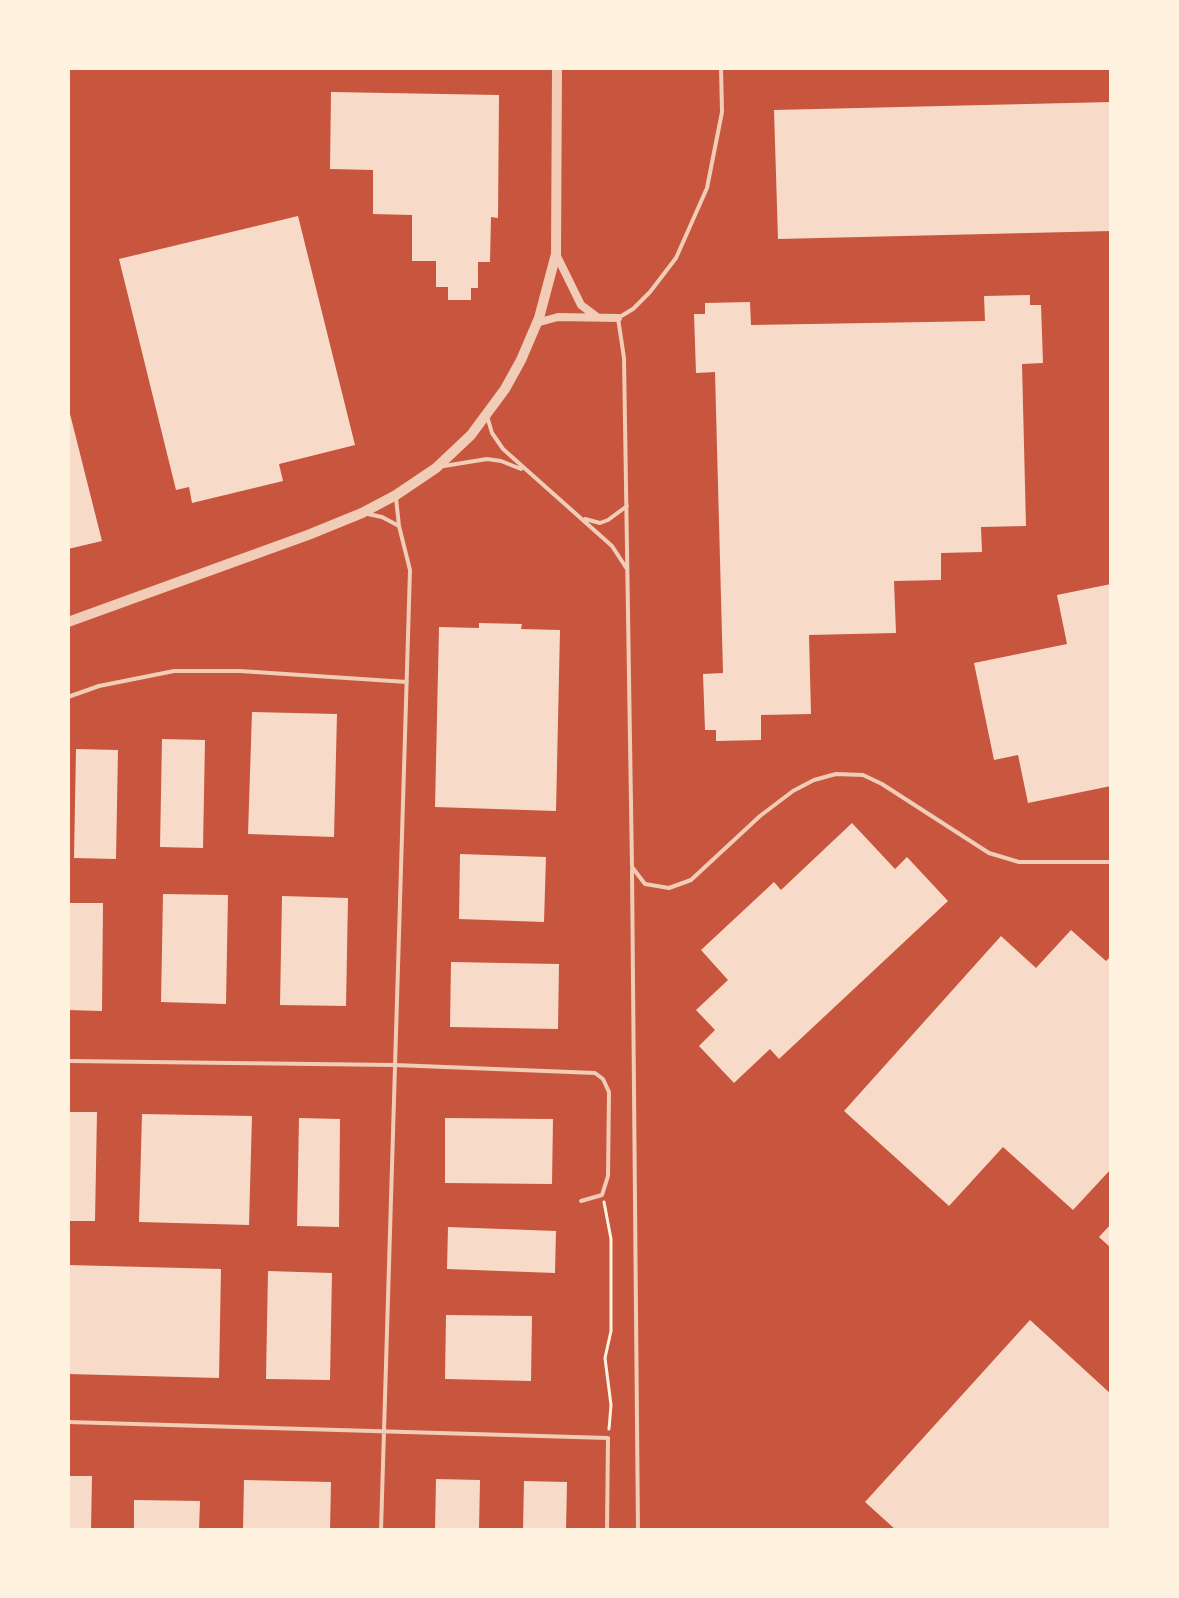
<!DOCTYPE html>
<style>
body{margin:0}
#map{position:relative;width:1179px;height:1598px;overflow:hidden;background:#c8553d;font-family:Bitter,serif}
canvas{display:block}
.frame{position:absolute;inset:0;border:70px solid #fff3e0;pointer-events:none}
</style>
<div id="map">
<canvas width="1179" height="1598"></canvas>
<div class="frame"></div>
</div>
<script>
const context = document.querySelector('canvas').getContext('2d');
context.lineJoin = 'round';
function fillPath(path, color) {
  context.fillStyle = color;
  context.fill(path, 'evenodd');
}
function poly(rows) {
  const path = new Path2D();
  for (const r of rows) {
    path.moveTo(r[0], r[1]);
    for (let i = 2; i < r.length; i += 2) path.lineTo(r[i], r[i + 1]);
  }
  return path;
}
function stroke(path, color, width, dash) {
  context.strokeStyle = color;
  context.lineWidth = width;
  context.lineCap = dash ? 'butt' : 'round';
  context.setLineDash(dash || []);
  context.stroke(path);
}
fillPath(poly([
 [331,92,499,95,498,218,491,217,490,262,478,262,478,288,471,288,471,300,448,300,448,287,436,287,436,261,412,261,412,215,373,214,373,170,330,169],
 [1111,102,1111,231,778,239,774,110],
 [298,216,355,445,279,464,283,481,192,503,189,487,176,490,119,259],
 [1030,295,1030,305,1041,305,1043,363,1022,364,1026,526,981,527,982,552,941,553,941,580,894,581,896,633,809,635,811,714,761,715,761,740,716,741,716,730,705,730,703,674,723,673,715,372,696,373,694,314,705,314,705,303,750,302,751,325,985,321,984,296],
 [68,406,102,541,68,549],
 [1111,584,1111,786,1028,803,1018,755,994,760,974,663,1067,644,1057,595],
 [479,623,522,624,521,629,560,630,556,811,435,807,439,627,479,628],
 [252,712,337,714,334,837,248,834],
 [162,739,205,740,203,848,160,847],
 [76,749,118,750,116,859,74,858],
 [852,823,895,869,907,857,948,901,779,1059,770,1049,734,1083,699,1046,715,1030,696,1010,728,980,701,950,774,882,781,890],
 [460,854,546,857,544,922,459,919],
 [163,894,228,895,226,1004,161,1002],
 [282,896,348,898,346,1006,280,1005],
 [68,903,103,903,102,1011,68,1010],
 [1071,930,1106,961,1111,956,1111,1169,1073,1210,1003,1147,949,1206,844,1111,1001,936,1036,968],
 [451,962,559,964,558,1029,450,1027],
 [68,1112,97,1112,95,1221,68,1221],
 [142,1114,252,1116,249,1225,139,1222],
 [299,1118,340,1119,339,1227,297,1226],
 [445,1118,553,1119,552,1184,445,1183],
 [1111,1224,1111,1248,1099,1237],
 [448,1227,556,1231,555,1273,447,1269],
 [68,1265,221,1269,219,1378,68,1374],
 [268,1271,332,1273,330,1380,266,1379],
 [446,1315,532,1316,531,1381,445,1379],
 [1030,1320,1111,1394,1111,1530,896,1530,865,1502],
 [68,1476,92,1476,91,1530,68,1530],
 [436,1479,480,1480,479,1530,435,1530],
 [244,1480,331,1482,330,1530,243,1530],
 [524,1481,567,1482,566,1530,523,1530],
 [134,1500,200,1501,199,1530,134,1530]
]), '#f7dbc8');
stroke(poly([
 [604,1202,611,1239,611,1331,605,1358,611,1405,609,1429]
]), '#fff3e0', 3);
stroke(poly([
 [721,68,722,112,707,188,676,258,650,292,633,309,618,318,624,358,632,867,645,884,669,888,691,880,760,816,793,791,814,780,836,774,863,775,882,784,989,853,1019,862,1111,862],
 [487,416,492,433,503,449,612,546,627,569],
 [444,466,487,459,501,461,521,469],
 [368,514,382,517,399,526],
 [585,519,600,523,608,520,627,506],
 [68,697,99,686,174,671,240,671,407,682],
 [632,870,638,1530],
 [68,1061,395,1065,595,1073,603,1079,609,1092,608,1176,602,1195,581,1201],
 [68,1422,608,1438,607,1530],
 [381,1530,410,570,399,526,396,498]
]), '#f1ccb7', 4);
stroke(poly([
 [556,254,581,305,597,317],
 [536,323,558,317,618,318]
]), '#f1ccb7', 8);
stroke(poly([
 [68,622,308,535,362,513,396,495,436,468,471,435,505,389,521,360,539,318,556,254,557,68]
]), '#f1ccb7', 10);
</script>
